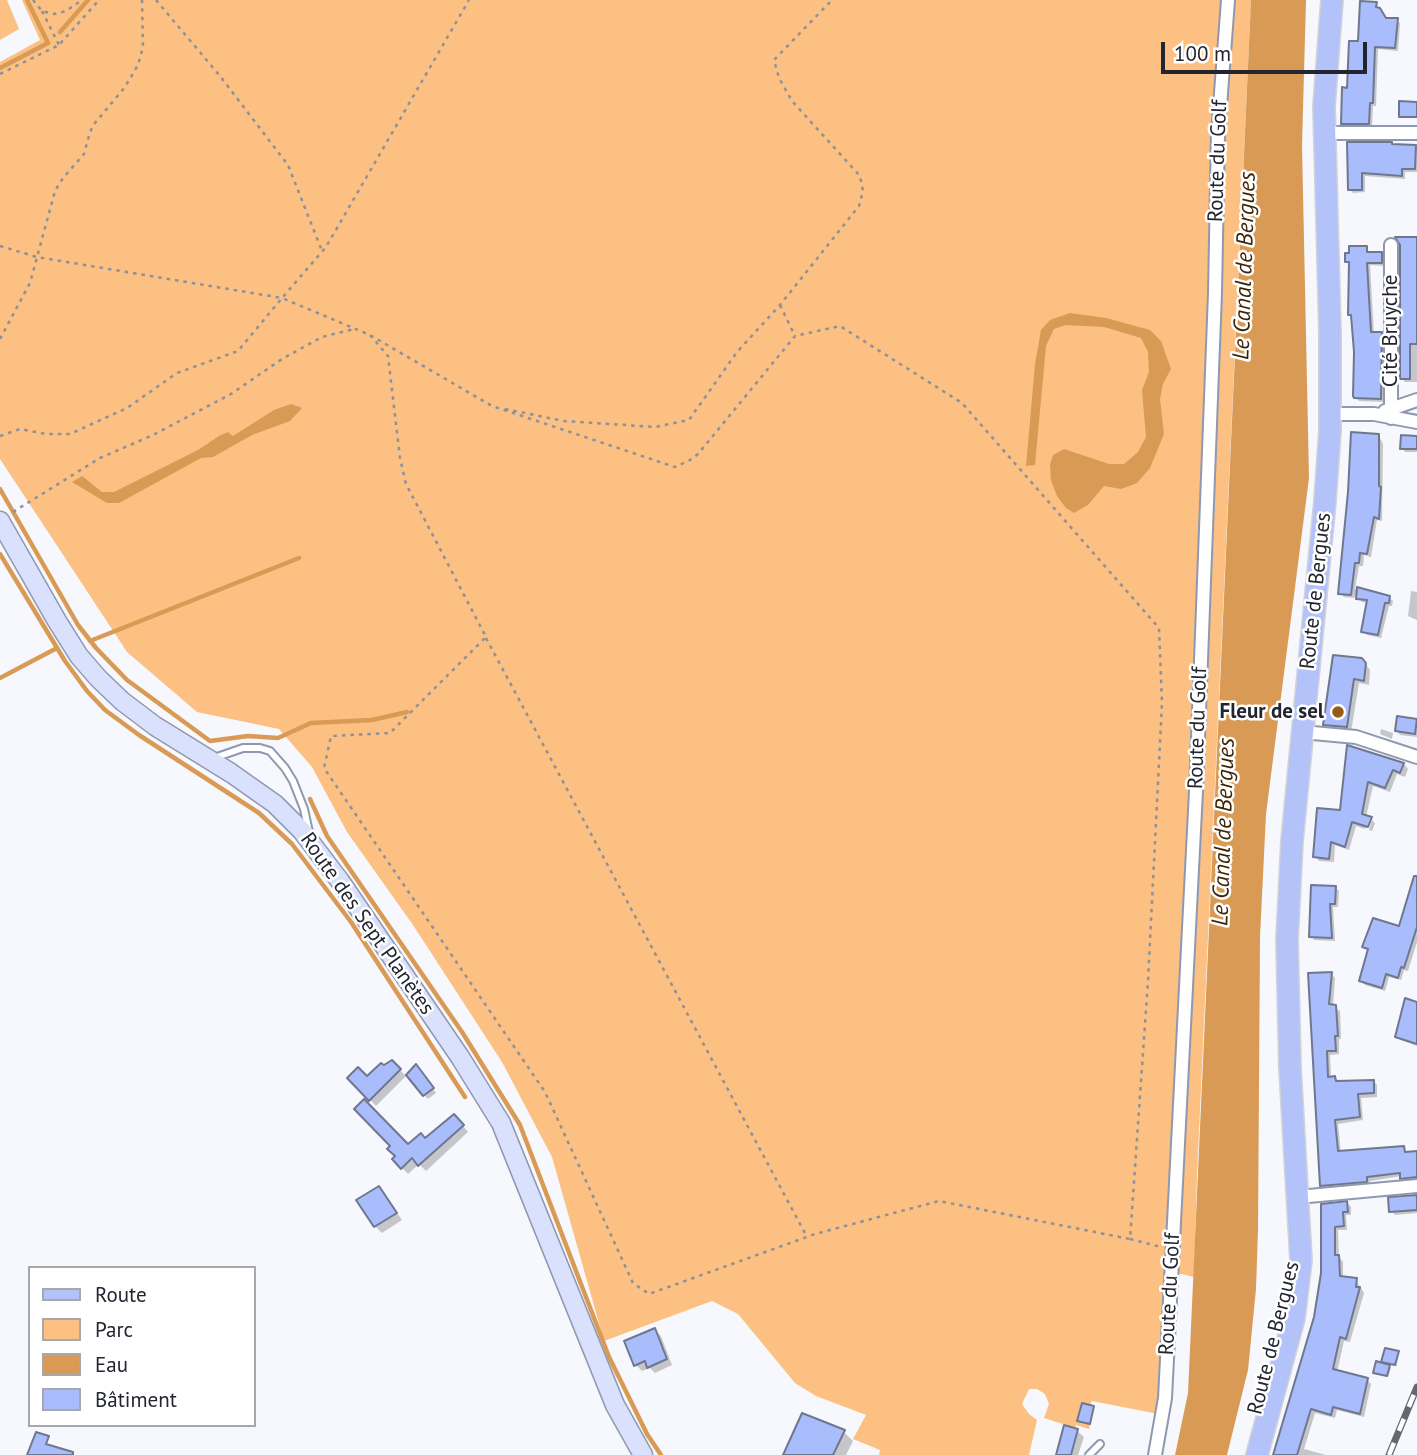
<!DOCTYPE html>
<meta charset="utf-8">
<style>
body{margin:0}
#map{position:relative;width:1417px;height:1455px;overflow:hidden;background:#f6f8fd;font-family:"PT Sans",sans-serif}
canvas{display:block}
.legend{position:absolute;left:28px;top:1266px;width:228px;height:161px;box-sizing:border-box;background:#fff;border:2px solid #a7a8ac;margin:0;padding:9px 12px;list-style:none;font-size:21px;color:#22252f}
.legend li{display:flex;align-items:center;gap:14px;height:35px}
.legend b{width:35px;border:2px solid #a7a8ac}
.scale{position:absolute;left:1161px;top:42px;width:206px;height:32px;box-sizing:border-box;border:4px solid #22252f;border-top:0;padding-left:9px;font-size:21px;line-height:24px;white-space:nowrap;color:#22252f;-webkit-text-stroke:5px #fff;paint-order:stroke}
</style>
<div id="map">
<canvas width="1417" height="1455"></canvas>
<ul class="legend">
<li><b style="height:9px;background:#b3c2f8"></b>Route</li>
<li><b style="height:19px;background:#fbc082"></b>Parc</li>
<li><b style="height:19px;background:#d99a55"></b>Eau</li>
<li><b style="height:19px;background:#a9bcfb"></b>Bâtiment</li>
</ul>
<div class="scale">100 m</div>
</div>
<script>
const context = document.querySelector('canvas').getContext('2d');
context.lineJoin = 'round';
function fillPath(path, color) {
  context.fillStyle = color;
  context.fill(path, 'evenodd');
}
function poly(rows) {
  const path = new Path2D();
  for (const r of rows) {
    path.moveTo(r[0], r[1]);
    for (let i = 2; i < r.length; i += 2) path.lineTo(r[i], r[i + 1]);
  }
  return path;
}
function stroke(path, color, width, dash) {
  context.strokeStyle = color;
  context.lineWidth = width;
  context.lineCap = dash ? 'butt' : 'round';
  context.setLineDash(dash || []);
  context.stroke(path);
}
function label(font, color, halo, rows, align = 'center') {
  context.font = font + ' "PT Sans",sans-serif';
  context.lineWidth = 5;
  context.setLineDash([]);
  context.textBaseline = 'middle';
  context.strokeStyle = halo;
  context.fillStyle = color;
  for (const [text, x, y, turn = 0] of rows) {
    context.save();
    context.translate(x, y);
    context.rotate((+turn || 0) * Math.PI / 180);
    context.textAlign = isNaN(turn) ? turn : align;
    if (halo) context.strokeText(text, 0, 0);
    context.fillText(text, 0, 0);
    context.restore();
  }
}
fillPath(poly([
 [0,0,7,0,19,29,0,40],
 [22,0,1251,0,1197,1175,1194,1277,1164,1270,1162,1368,1158,1414,1092,1401,1090,1405,1082,1403,1077,1420,1090,1424,1089,1429,1076,1425,1075,1428,1044,1418,1049,1404,1045,1394,1037,1389,1029,1389,1022,1404,1029,1414,1037,1420,1029,1455,879,1455,880,1450,853,1439,866,1415,816,1396,795,1383,738,1314,712,1301,604,1341,552,1157,502,1062,413,925,347,832,312,767,279,729,197,712,127,652,0,459,0,62,40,40]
]), '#fbc082');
fillPath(poly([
 [1251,0,1306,0,1302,145,1309,478,1266,814,1260,937,1258,1229,1256,1289,1248,1370,1227,1455,1175,1455,1188,1393],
 [1070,313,1106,318,1150,330,1161,341,1171,369,1163,384,1160,399,1164,434,1150,468,1137,483,1121,489,1104,486,1088,505,1074,513,1066,508,1057,496,1051,480,1050,464,1053,455,1064,449,1109,464,1124,464,1138,452,1146,437,1142,390,1149,372,1148,352,1141,338,1104,327,1066,325,1054,329,1046,346,1035,465,1026,466,1035,364,1041,330,1050,320],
 [291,404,302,408,290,421,252,435,213,457,201,458,119,503,107,503,72,482,82,476,102,492,114,492,198,450,219,436,228,432,233,436,274,410]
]), '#d99a55');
fillPath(poly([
 [1397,20,1400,23,1398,51,1378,49,1376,106,1373,106,1372,127,1346,127,1343,124,1360,43],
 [1348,144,1417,147,1417,172,1405,172,1405,179,1365,176,1365,192,1353,193,1349,189],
 [1417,239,1417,382,1405,382,1402,378],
 [1366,248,1370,254,1382,254,1385,257,1385,266,1370,265,1374,334,1382,333,1385,337,1384,402,1359,401,1356,398,1351,266,1347,262],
 [1379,436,1383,444,1382,521,1377,520,1371,557,1364,555,1363,566,1359,566,1355,589,1389,598,1393,601,1392,606,1389,606,1381,638,1367,635,1363,631,1369,603,1362,602,1355,595,1354,598,1344,597,1340,593],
 [1417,438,1417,452,1405,452,1402,448],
 [1411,591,1417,592,1417,620,1408,616],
 [1362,659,1370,670,1369,685,1359,683,1351,732,1330,730,1324,725],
 [1398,718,1417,720,1417,737,1400,735,1397,731],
 [1381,729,1393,733,1392,739,1380,734],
 [1348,747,1404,764,1408,769,1405,777,1397,774,1390,792,1373,786,1366,817,1369,819,1365,829,1356,826,1349,850,1335,845,1334,862,1319,861,1315,856,1341,812],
 [1372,820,1375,823,1372,831,1369,830],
 [1335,887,1339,891,1338,907,1333,907,1335,941,1314,940,1311,936],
 [1417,890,1417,942,1408,971,1404,970,1401,980,1389,977,1385,991,1365,985,1361,981,1368,950,1364,947,1400,928],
 [1331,974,1335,978,1333,1007,1340,1011,1341,1039,1339,1039,1339,1054,1330,1055,1331,1078,1335,1078,1339,1083,1373,1081,1377,1085,1377,1097,1361,1098,1363,1120,1338,1124,1341,1153,1403,1148,1407,1152,1417,1153,1417,1182,1406,1182,1402,1176,1370,1181,1370,1185,1325,1189,1321,1185,1310,975],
 [1417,1003,1417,1046,1401,1040,1397,1036],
 [392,1062,406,1076,376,1106,350,1078,367,1079],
 [420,1070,436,1093,428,1099,424,1095],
 [460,1122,468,1132,426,1171,419,1164,408,1174,394,1159,408,1146],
 [379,1188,402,1220,382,1233,375,1226],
 [1417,1196,1417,1213,1395,1215,1391,1211],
 [1347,1203,1351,1207,1351,1215,1346,1215,1347,1230,1338,1230,1339,1257,1343,1262,1343,1278,1356,1280,1364,1293,1350,1342,1344,1341,1337,1372,1367,1380,1371,1384,1364,1417,1337,1410,1335,1418,1315,1413,1304,1449,1326,1455,1274,1455,1316,1318,1323,1273,1323,1205],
 [655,1330,661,1336,672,1365,655,1373,650,1368,642,1371,636,1365],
 [1398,1353,1397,1366,1386,1363,1391,1368,1388,1377,1377,1374,1388,1366,1383,1361],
 [1077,1431,1084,1437,1078,1455,1058,1455],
 [844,1432,853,1441,846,1455,785,1455]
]), '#0003');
stroke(poly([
 [60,32,88,0],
 [0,68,48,43,27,0],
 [0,489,78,625,96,648,127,680,210,741,248,736,278,738,311,723,372,720,407,712],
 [0,554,65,661,87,691,105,710,139,735,259,813,292,844,351,922,465,1097],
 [90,641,299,558],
 [0,678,57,648],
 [310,799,327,836,462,1032,520,1125,609,1357,647,1434,661,1455]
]), '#d99a55', 4.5);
const building = poly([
 [1360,1,1377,2,1376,7,1380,8,1386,18,1398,18,1395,48,1375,47,1373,103,1370,103,1369,124,1341,124,1342,87,1347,88,1349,41,1358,41,1360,1],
 [1399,101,1417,102,1417,117,1399,117,1399,101],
 [1347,142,1392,142,1392,144,1416,145,1415,169,1402,169,1402,176,1362,173,1362,190,1348,190,1347,142],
 [1395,237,1417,237,1417,344,1410,344,1410,379,1400,379,1400,245,1395,237],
 [1349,246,1367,246,1367,252,1382,252,1382,263,1367,263,1371,332,1382,332,1381,399,1354,398,1353,396,1354,352,1351,315,1348,315,1349,262,1345,262,1345,253,1349,253,1349,246],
 [1351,432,1379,434,1379,486,1381,487,1379,519,1374,517,1367,554,1360,553,1359,563,1355,563,1351,595,1338,594,1348,492,1351,432],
 [1401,435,1417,436,1417,449,1400,449,1401,435],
 [1357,587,1390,596,1389,603,1385,603,1378,635,1361,632,1367,600,1356,599,1357,587],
 [1333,655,1362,658,1366,663,1364,681,1354,679,1347,727,1323,725,1333,655],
 [1397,716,1417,719,1415,734,1395,731,1397,716],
 [1347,745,1404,763,1400,773,1393,770,1385,788,1368,782,1362,814,1372,817,1368,827,1352,822,1345,847,1331,842,1329,859,1313,857,1317,808,1340,810,1347,745],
 [1414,876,1417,876,1417,927,1404,968,1401,967,1398,978,1386,974,1382,988,1359,981,1368,949,1362,947,1373,918,1399,926,1414,876],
 [1311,885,1336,886,1335,904,1330,904,1332,938,1309,937,1311,885],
 [1332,972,1329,1004,1336,1005,1338,1036,1335,1036,1336,1051,1327,1051,1328,1077,1335,1076,1336,1081,1374,1080,1374,1093,1358,1094,1360,1117,1335,1120,1338,1151,1404,1146,1405,1152,1417,1151,1417,1177,1400,1179,1400,1173,1367,1177,1367,1182,1320,1186,1308,973,1332,972],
 [1405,998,1417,1002,1417,1044,1395,1037,1405,998],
 [392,1060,401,1069,369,1101,347,1078,358,1067,367,1076,381,1063,384,1065,392,1060],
 [416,1064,434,1088,423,1096,406,1075,416,1064],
 [364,1099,408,1144,421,1133,425,1138,454,1114,464,1125,418,1166,412,1158,401,1169,392,1159,395,1156,387,1149,390,1146,354,1109,364,1099],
 [379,1186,397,1213,374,1227,356,1200,379,1186],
 [1417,1195,1417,1210,1389,1212,1388,1197,1417,1195],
 [1347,1201,1348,1212,1343,1212,1344,1226,1335,1227,1335,1255,1339,1255,1340,1276,1357,1278,1356,1287,1360,1287,1346,1339,1340,1337,1333,1369,1368,1378,1360,1414,1333,1407,1331,1415,1311,1409,1297,1455,1273,1455,1314,1317,1321,1273,1321,1204,1347,1201],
 [655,1328,667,1359,647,1368,645,1361,634,1366,624,1341,655,1328],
 [1385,1348,1399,1351,1395,1365,1381,1362,1385,1348],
 [1376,1361,1390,1365,1387,1376,1373,1373,1376,1361],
 [1082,1403,1094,1406,1090,1424,1077,1421,1082,1403],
 [802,1413,845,1430,833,1455,783,1455,802,1413],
 [1064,1425,1078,1429,1071,1455,1056,1455,1064,1425],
 [36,1432,49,1436,46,1444,73,1452,73,1455,27,1455,36,1432]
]);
fillPath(building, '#a9bcfb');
stroke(building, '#6f778f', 2);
const lane = poly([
 [214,758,243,748,260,748,270,751,285,768,293,781,304,809,309,832],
 [1089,1455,1100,1444]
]);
const street = poly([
 [1324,133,1417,133],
 [1391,245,1391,418],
 [1385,411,1417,400],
 [1330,414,1374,414,1417,422],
 [1302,732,1356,737,1417,757],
 [1298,1197,1417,1186],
 [1155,1455,1165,1398,1196,791,1215,293,1218,133,1228,0]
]);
const secondary = poly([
 [0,521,57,621,79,656,98,678,122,701,155,726,231,773,275,804,302,831,340,881,460,1057,501,1123,615,1405,643,1455]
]);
const primary = poly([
 [1257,1455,1294,1318,1301,1260,1290,1068,1287,940,1292,841,1325,501,1330,430,1330,333,1324,106,1332,0]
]);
stroke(lane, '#9098b1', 10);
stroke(street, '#9098b1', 16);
stroke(secondary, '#9098b1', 21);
stroke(primary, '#d3d3d5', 24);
stroke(poly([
 [33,0,42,11,54,14,66,11,82,0],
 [156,0,220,76,288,165,322,251],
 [42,11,59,45],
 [0,74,59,45,99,0],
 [0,246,37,257,282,298,326,247,469,0],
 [780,305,795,336],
 [0,339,30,283,55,191,63,178,84,154,90,132,95,123,125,87,138,65,143,47,142,0],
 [505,409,564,421,655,427,689,420,737,352,780,305,859,206,863,191,860,176,792,101,779,78,774,60,832,0],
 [0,436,20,429,46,434,70,434,127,408,177,373,238,351,282,298,370,335,492,406,675,467,690,460,698,454,795,336,840,326,962,403,1159,628,1162,703,1148,981,1130,1239,939,1201,815,1234,649,1294,633,1283,545,1092,324,768,331,736,390,733,486,637,406,484,400,458,388,356,370,335],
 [13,512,100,458,153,435,231,394,282,359,322,337,354,329],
 [486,638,807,1237],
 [1130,1239,1161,1247]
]), '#8e9198', 2.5, [3.5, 5]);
stroke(lane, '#fff', 6);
stroke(street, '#fff', 12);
stroke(secondary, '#d9e1fc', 18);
stroke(primary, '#b3c2f8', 21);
const rail = poly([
 [1389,1455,1417,1387]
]);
stroke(rail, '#656870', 7);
stroke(rail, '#fff', 4.5, [13]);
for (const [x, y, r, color] of [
 [1338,712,7,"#935d15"]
]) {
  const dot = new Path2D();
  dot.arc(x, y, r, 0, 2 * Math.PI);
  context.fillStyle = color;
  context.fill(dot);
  stroke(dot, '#fff', 2.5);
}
label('21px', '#22252f', '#fff', [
 ["Route du Golf",1218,161,-88],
 ["Cité Bruyche",1391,331,-90],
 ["Route de Bergues",1316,591,-84],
 ["Route du Golf",1198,728,-88],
 ["Route des Sept Planètes",367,924,55],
 ["Route du Golf",1170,1294,-87],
 ["Route de Bergues",1274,1338,-76]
]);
label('bold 21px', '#22252f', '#fff', [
 ["Fleur de sel",1324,712]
], 'right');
label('italic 23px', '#3d2405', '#fff', [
 ["Le Canal de Bergues",1245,266,-88],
 ["Le Canal de Bergues",1224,832,-88]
]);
</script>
